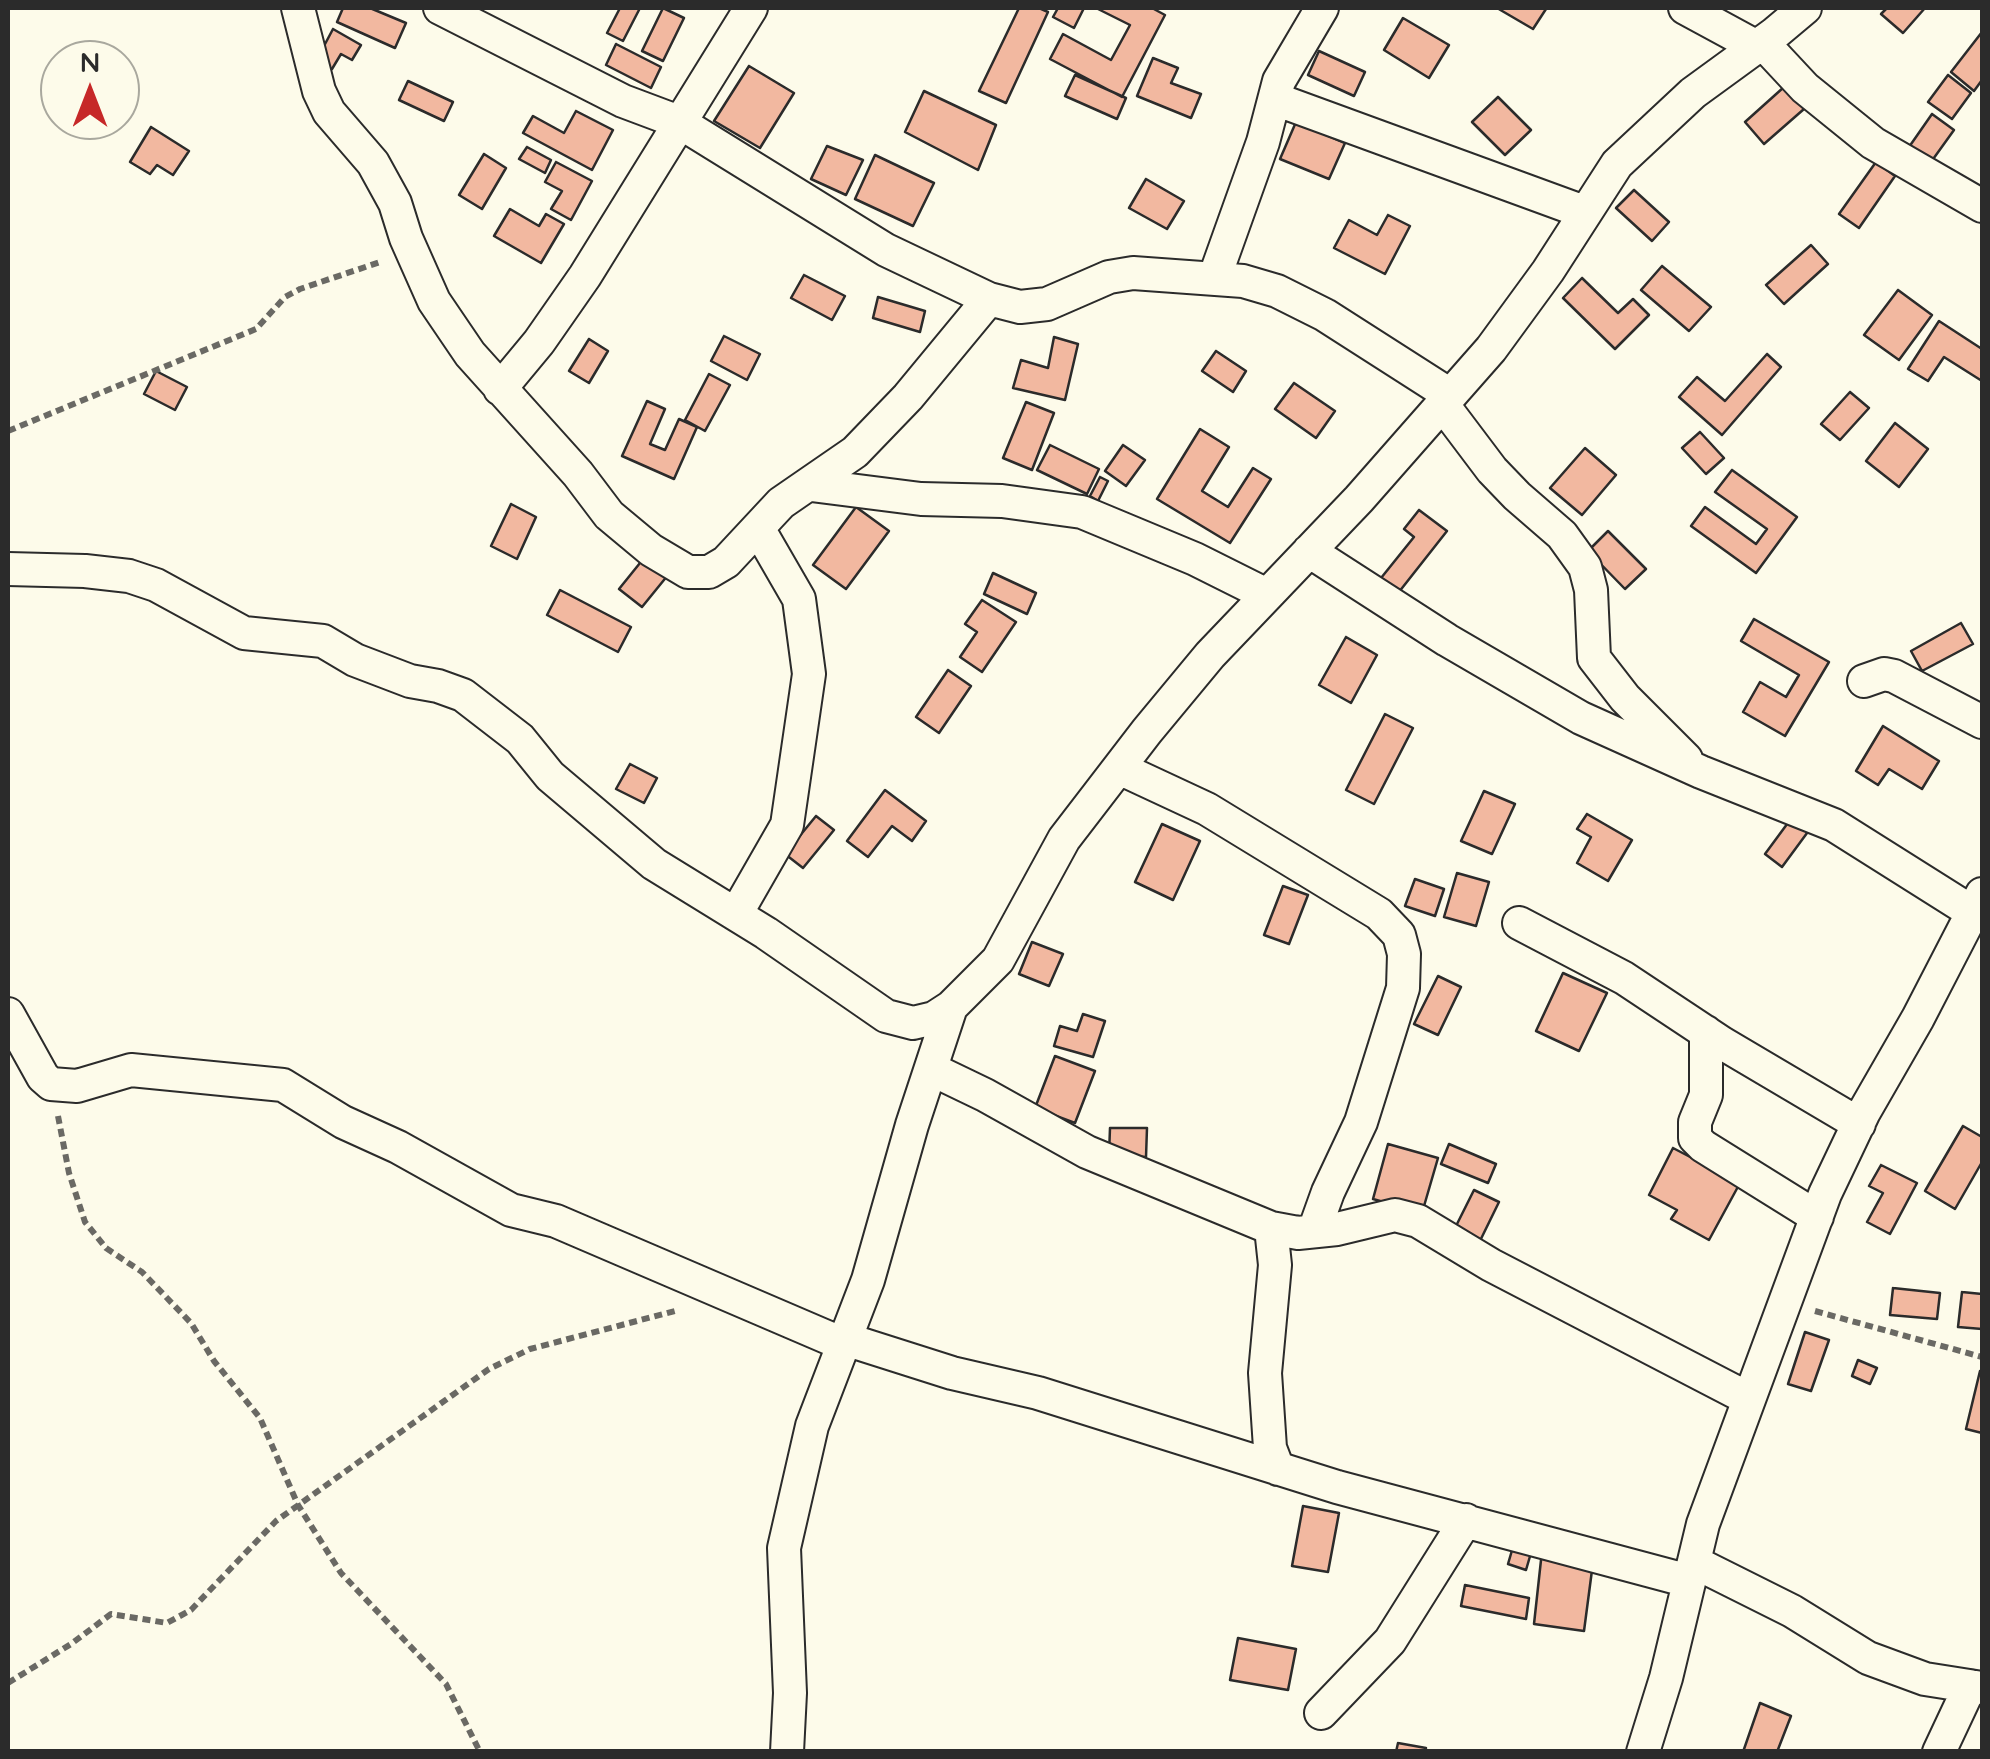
<!DOCTYPE html>
<style>
body{margin:0}
#map{position:relative;width:1990px;height:1759px;overflow:hidden;background:#fdfbea;font-family:Quicksand,sans-serif}
canvas{display:block}
.frame{position:absolute;inset:0;border:10px solid #2b2b2b;pointer-events:none}
.north{position:absolute;left:40px;top:40px;width:100px;height:100px;box-sizing:border-box;background:#fdfbea;border:2px solid #a9a89e;border-radius:50%;rotate:0deg;font-size:28px;font-weight:700;line-height:40px;text-align:center;color:#2b2b2b}
.north::after{content:'';display:block;margin:auto;width:35px;height:45px;background:#c62828;clip-path:polygon(50% 0,100% 100%,50% 72%,0 100%)}
</style>
<div id="map">
<canvas width="1990" height="1759"></canvas>
<div class="frame"></div>
<div class="north">N</div>
</div>
<script>
const context = document.querySelector('canvas').getContext('2d');
context.lineJoin = 'round';
function fillPath(path, color) {
  context.fillStyle = color;
  context.fill(path, 'evenodd');
}
function poly(rows) {
  const path = new Path2D();
  for (const r of rows) {
    path.moveTo(r[0], r[1]);
    for (let i = 2; i < r.length; i += 2) path.lineTo(r[i], r[i + 1]);
  }
  return path;
}
function stroke(path, color, width, dash) {
  context.strokeStyle = color;
  context.lineWidth = width;
  context.lineCap = dash ? 'butt' : 'round';
  context.setLineDash(dash || []);
  context.stroke(path);
}
const building = poly([
 [343,8,370,8,406,23,395,48,337,22,343,8],
 [620,8,640,8,623,41,607,33,620,8],
 [663,8,684,18,663,61,642,51,663,8],
 [1019,8,1039,8,1048,12,1006,103,979,91,1019,8],
 [1058,8,1084,8,1074,28,1053,17,1058,8],
 [1096,8,1152,8,1165,15,1122,97,1050,59,1063,34,1111,60,1130,25,1096,8],
 [1497,8,1545,8,1546,9,1533,29,1497,8],
 [1887,8,1925,8,1903,33,1881,14,1887,8],
 [1403,18,1449,45,1429,78,1384,50,1403,18],
 [333,29,361,45,352,60,341,54,332,69,316,61,333,29],
 [1982,32,1982,80,1974,91,1951,72,1982,32],
 [616,44,661,67,651,88,606,65,616,44],
 [1319,51,1365,72,1354,96,1308,75,1319,51],
 [1153,58,1178,68,1171,83,1201,94,1191,118,1137,96,1153,58],
 [749,66,794,93,760,148,714,121,749,66],
 [1075,75,1126,98,1117,119,1065,96,1075,75],
 [1948,75,1971,93,1952,119,1928,102,1948,75],
 [408,81,453,102,444,121,399,100,408,81],
 [1784,87,1804,109,1764,144,1745,122,1784,87],
 [924,91,996,125,978,170,905,132,924,91],
 [1498,97,1531,130,1505,155,1472,122,1498,97],
 [576,111,613,130,592,170,523,133,533,116,564,133,576,111],
 [1932,114,1954,130,1931,162,1909,147,1932,114],
 [1296,122,1345,143,1329,179,1280,159,1296,122],
 [151,127,189,151,173,175,157,165,150,174,130,162,151,127],
 [827,146,863,160,846,195,811,179,827,146],
 [527,147,551,160,545,173,519,159,527,147],
 [484,154,506,168,482,209,459,195,484,154],
 [875,155,934,183,913,226,855,199,875,155],
 [556,162,592,181,571,220,551,209,562,191,545,182,556,162],
 [1876,162,1895,176,1859,228,1839,214,1876,162],
 [1146,179,1184,201,1167,229,1129,208,1146,179],
 [1634,190,1669,222,1652,241,1616,208,1634,190],
 [510,209,539,226,546,214,564,224,541,263,494,236,510,209],
 [1388,215,1410,226,1385,274,1334,248,1349,220,1377,235,1388,215],
 [1811,245,1828,264,1784,304,1766,285,1811,245],
 [1662,266,1711,307,1689,331,1641,290,1662,266],
 [804,275,845,296,832,320,791,298,804,275],
 [1582,278,1618,313,1633,299,1649,315,1615,349,1563,298,1582,278],
 [1898,290,1932,315,1899,360,1864,335,1898,290],
 [878,297,925,311,920,332,873,318,878,297],
 [1939,321,1982,349,1982,381,1944,357,1928,381,1908,369,1939,321],
 [724,336,760,354,747,380,711,361,724,336],
 [1054,337,1078,344,1065,400,1013,388,1021,360,1048,368,1054,337],
 [589,339,608,351,589,383,569,371,589,339],
 [1216,351,1246,371,1233,392,1202,371,1216,351],
 [1767,354,1781,367,1722,435,1679,397,1697,377,1725,401,1767,354],
 [156,371,187,387,175,410,144,394,156,371],
 [709,374,730,385,705,431,685,420,709,374],
 [1294,383,1335,411,1316,438,1275,409,1294,383],
 [1850,392,1869,408,1840,440,1821,424,1850,392],
 [647,401,665,409,650,444,665,450,679,419,697,427,674,479,622,456,647,401],
 [1026,402,1054,413,1032,470,1003,458,1026,402],
 [1895,423,1928,449,1899,487,1866,461,1895,423],
 [1200,429,1229,447,1202,491,1228,507,1253,468,1271,479,1230,543,1157,499,1200,429],
 [1700,432,1724,458,1706,474,1682,448,1700,432],
 [1050,445,1099,469,1087,494,1037,470,1050,445],
 [1123,445,1145,460,1126,486,1105,471,1123,445],
 [1585,448,1616,475,1582,515,1550,488,1585,448],
 [1732,470,1797,517,1756,573,1691,526,1705,507,1756,544,1767,529,1715,492,1732,470],
 [1100,477,1108,481,1098,501,1090,496,1100,477],
 [511,504,536,517,517,559,491,546,511,504],
 [856,507,889,531,846,589,813,565,856,507],
 [1419,510,1447,531,1395,597,1377,583,1414,537,1404,529,1419,510],
 [1608,531,1646,569,1625,589,1588,551,1608,531],
 [644,558,668,575,642,607,619,589,644,558],
 [993,573,1036,593,1027,614,984,594,993,573],
 [560,590,631,627,618,652,547,615,560,590],
 [982,600,1016,622,982,672,960,657,977,632,965,624,982,600],
 [1754,619,1829,662,1785,736,1743,712,1760,682,1786,697,1799,675,1741,641,1754,619],
 [1961,623,1973,644,1922,671,1911,651,1961,623],
 [1346,637,1377,655,1351,703,1319,685,1346,637],
 [948,670,971,686,939,733,916,717,948,670],
 [1385,714,1413,728,1374,804,1346,790,1385,714],
 [1883,726,1939,761,1922,789,1889,769,1878,785,1856,771,1883,726],
 [630,764,657,778,644,803,616,789,630,764],
 [885,790,926,821,912,841,892,826,868,857,847,841,885,790],
 [1484,791,1515,804,1492,854,1461,841,1484,791],
 [1587,814,1632,840,1608,881,1577,863,1591,837,1577,829,1587,814],
 [816,816,834,830,803,868,785,854,816,816],
 [1793,816,1810,829,1782,867,1765,854,1793,816],
 [1162,824,1200,841,1173,900,1135,882,1162,824],
 [1457,873,1489,882,1476,926,1444,917,1457,873],
 [1415,879,1444,889,1435,916,1405,906,1415,879],
 [1283,886,1308,895,1289,944,1264,935,1283,886],
 [1032,942,1063,954,1049,986,1019,974,1032,942],
 [1563,973,1607,993,1579,1051,1536,1031,1563,973],
 [1438,976,1461,987,1438,1035,1414,1024,1438,976],
 [1083,1014,1105,1021,1093,1057,1054,1046,1060,1026,1077,1031,1083,1014],
 [1055,1056,1095,1071,1075,1123,1035,1108,1055,1056],
 [1963,1126,1982,1137,1982,1162,1955,1209,1925,1191,1963,1126],
 [1110,1128,1147,1128,1146,1157,1109,1155,1110,1128],
 [1388,1144,1438,1158,1422,1213,1373,1199,1388,1144],
 [1449,1144,1496,1164,1488,1183,1441,1164,1449,1144],
 [1673,1148,1740,1183,1709,1240,1671,1219,1677,1210,1649,1195,1673,1148],
 [1881,1165,1917,1183,1890,1234,1867,1222,1883,1193,1869,1186,1881,1165],
 [1474,1190,1499,1202,1477,1247,1452,1234,1474,1190],
 [1893,1288,1940,1293,1937,1319,1890,1315,1893,1288],
 [1962,1292,1982,1294,1982,1329,1958,1327,1962,1292],
 [1805,1332,1829,1340,1811,1391,1788,1384,1805,1332],
 [1858,1360,1877,1368,1870,1384,1852,1376,1858,1360],
 [1980,1371,1982,1371,1982,1433,1966,1429,1980,1371],
 [1303,1506,1339,1513,1328,1572,1292,1566,1303,1506],
 [1515,1540,1533,1546,1526,1570,1508,1564,1515,1540],
 [1542,1551,1594,1555,1584,1631,1534,1624,1542,1551],
 [1465,1585,1529,1598,1526,1619,1461,1606,1465,1585],
 [1238,1638,1296,1649,1288,1690,1230,1680,1238,1638],
 [1760,1703,1791,1716,1777,1752,1743,1752,1760,1703],
 [1398,1743,1426,1748,1425,1752,1396,1752,1398,1743]
]);
fillPath(building, '#f2b8a0');
stroke(building, '#2b2b2b', 2.5);
const minor = poly([
 [298,8,319,91,329,112,373,163,395,203,406,238,434,301,470,354,578,474,609,515,651,550,688,572,709,572,726,562,781,503,855,452,908,397,989,299],
 [440,8,623,101,679,122,886,250,989,299,1020,307,1047,304,1109,277,1133,273,1243,281,1277,291,1325,315,1450,395],
 [1685,8,1757,47],
 [1763,43,1805,88,1873,143,1982,206],
 [1275,99,1584,212],
 [1214,279,1263,142,1279,81,1322,8],
 [500,389,539,342,585,276,751,8],
 [1443,405,1492,470,1517,496,1562,535,1585,567,1591,590,1594,658,1625,698,1686,759],
 [811,485,921,499,1002,501,1082,512,1195,559,1267,595],
 [1309,551,1447,640,1581,718,1701,772,1834,825,1972,912],
 [8,569,85,571,129,576,156,585,244,633,323,641,355,660,410,681,438,686,463,695,520,739,550,776,654,864,766,933,886,1016,913,1023,934,1018,951,1007,998,960,1064,839,1147,731,1210,655,1359,499,1491,349,1548,271,1617,164,1693,93,1774,34,1805,8],
 [1864,681,1884,674,1894,676,1982,722],
 [1119,768,1207,809,1379,914,1399,935,1404,954,1403,988,1361,1122,1328,1192,1314,1231],
 [736,914,787,825,809,674,799,599,758,528],
 [1519,923,1624,978,1722,1043,1859,1124],
 [8,1014,43,1077,51,1084,77,1086,131,1070,283,1085,343,1122,398,1147,511,1210,556,1221,843,1344],
 [1706,1032,1706,1095,1695,1122,1695,1138,1703,1146,1817,1217],
 [931,1069,985,1095,1087,1152,1271,1228,1298,1233,1337,1229,1395,1215,1418,1221,1491,1265,1749,1399],
 [1271,1228,1275,1265,1265,1373,1270,1448,1278,1469],
 [845,1339,952,1373,1038,1393,1337,1487,1689,1581],
 [1694,1562,1792,1611,1868,1658,1925,1679,1982,1688],
 [1321,1713,1390,1641,1466,1520],
 [787,1752,790,1693,784,1548,812,1426,868,1280,912,1125,951,1007],
 [1643,1752,1666,1678,1703,1524,1825,1194,1864,1112,1918,1018,1982,894],
 [1939,1752,1970,1686]
]);
stroke(minor, '#2b2b2b', 36);
stroke(poly([
 [8,431,256,329,285,297,300,289,380,262],
 [58,1116,69,1173,85,1222,106,1248,142,1272,191,1323,214,1361,260,1418,298,1505,341,1573,446,1684,480,1752],
 [1815,1311,1982,1357],
 [8,1683,71,1644,111,1614,167,1623,191,1610,276,1521,489,1369,530,1349,675,1311]
]), '#6a6964', 6, [8, 5]);
stroke(minor, '#fdfbea', 32);
</script>
